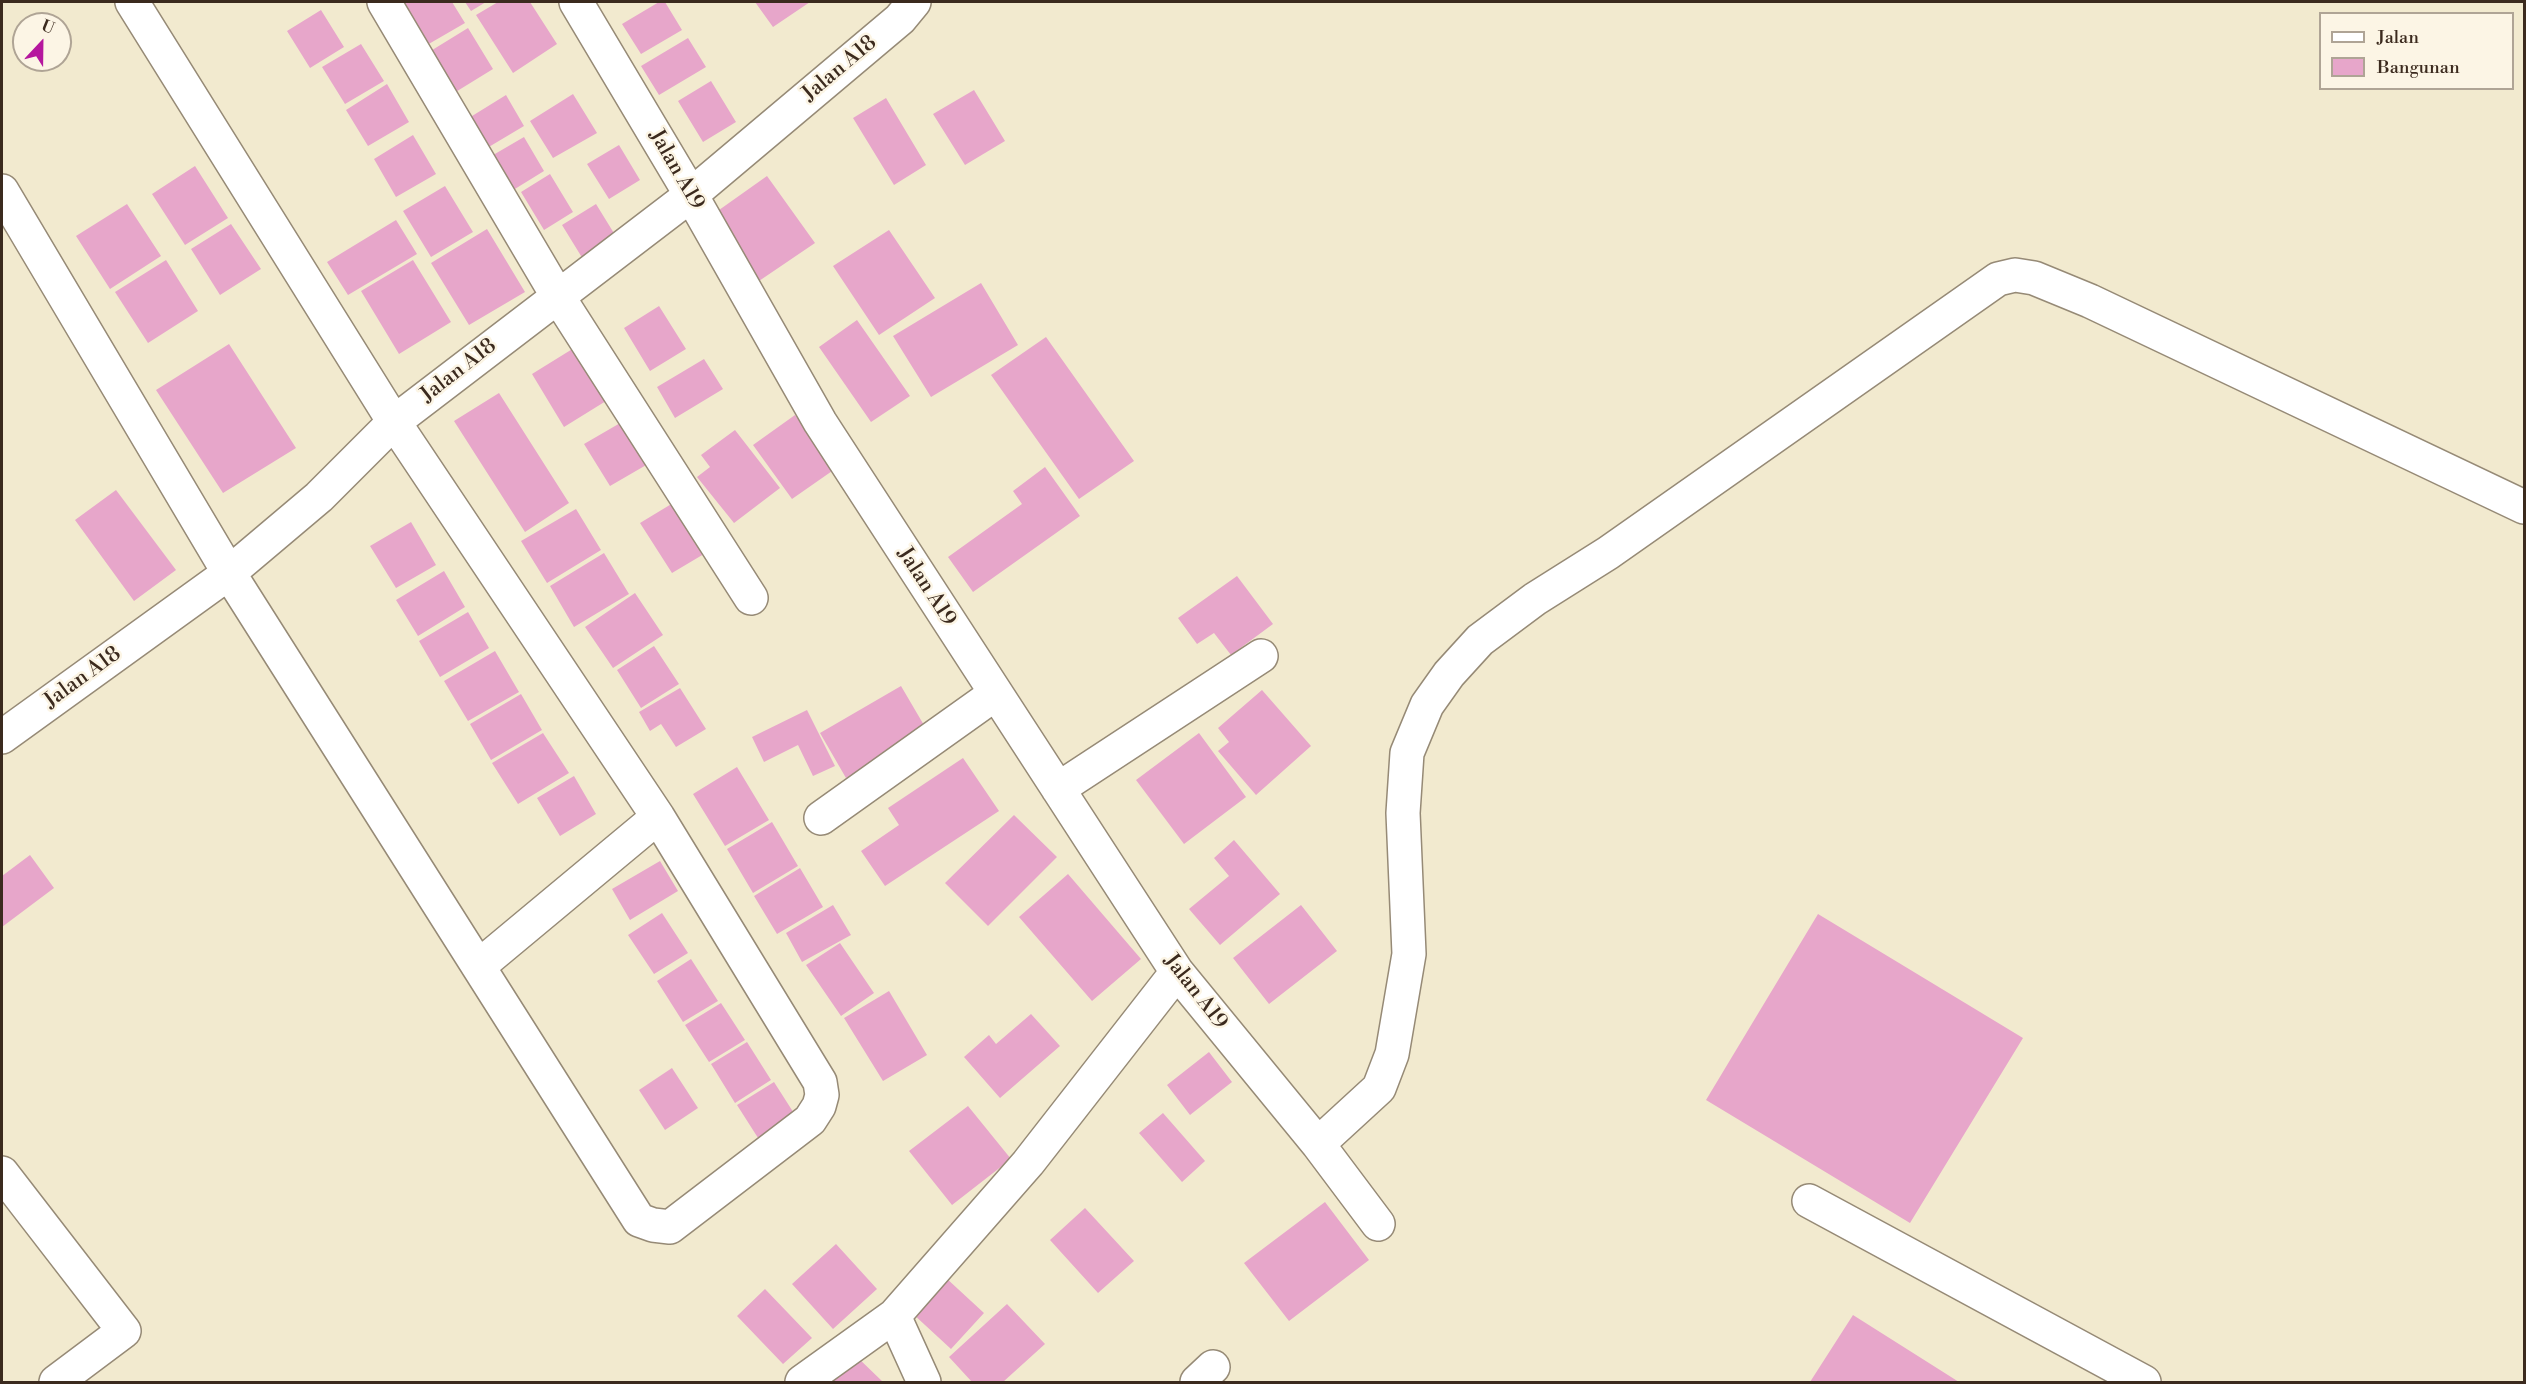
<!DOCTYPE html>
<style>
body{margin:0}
#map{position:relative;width:2526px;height:1384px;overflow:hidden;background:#f2eacf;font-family:"Libre Bodoni",serif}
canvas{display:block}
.frame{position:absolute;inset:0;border:3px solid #3b2a1e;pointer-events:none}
.legend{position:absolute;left:2319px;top:12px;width:195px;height:78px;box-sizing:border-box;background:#fcf5e5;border:2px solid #afa495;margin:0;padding:8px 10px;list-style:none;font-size:18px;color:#3b2a1e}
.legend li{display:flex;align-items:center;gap:12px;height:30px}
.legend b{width:30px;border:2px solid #afa495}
.north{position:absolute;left:12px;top:12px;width:60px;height:60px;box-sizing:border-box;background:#fcf5e5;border:2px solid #afa495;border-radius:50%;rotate:22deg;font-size:16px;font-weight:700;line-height:24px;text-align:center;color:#3b2a1e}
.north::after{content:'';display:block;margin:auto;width:21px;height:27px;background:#b5179e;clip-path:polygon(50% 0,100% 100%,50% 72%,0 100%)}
</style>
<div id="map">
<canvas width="2526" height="1384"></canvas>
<div class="frame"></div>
<ul class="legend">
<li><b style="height:8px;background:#fff"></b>Jalan</li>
<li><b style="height:16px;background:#e7a6ca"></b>Bangunan</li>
</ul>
<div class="north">U</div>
</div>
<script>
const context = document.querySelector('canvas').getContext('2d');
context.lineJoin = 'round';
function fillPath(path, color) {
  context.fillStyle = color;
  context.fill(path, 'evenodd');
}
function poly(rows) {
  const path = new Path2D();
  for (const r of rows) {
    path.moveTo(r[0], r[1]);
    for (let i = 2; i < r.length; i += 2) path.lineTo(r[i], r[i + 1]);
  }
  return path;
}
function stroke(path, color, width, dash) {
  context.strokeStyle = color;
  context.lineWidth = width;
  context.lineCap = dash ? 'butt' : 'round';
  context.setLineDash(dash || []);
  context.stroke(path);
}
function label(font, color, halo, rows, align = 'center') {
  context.font = font + ' "Libre Bodoni",serif';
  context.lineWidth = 5;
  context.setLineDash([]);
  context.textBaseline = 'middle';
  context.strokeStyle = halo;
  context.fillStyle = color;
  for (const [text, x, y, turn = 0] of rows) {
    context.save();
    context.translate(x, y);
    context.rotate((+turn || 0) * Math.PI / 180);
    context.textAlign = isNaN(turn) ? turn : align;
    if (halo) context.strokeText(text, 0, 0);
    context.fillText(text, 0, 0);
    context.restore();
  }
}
fillPath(poly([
 [401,2,452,2,465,23,427,45],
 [465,2,486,2,471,11],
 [498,2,530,2,557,44,513,73,476,15],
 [659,2,665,2,682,30,641,54,622,24],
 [755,2,810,2,773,27],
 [321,10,344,47,310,68,287,31],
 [468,28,493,69,454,93,429,52],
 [688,38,706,67,659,95,641,66],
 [361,44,384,81,345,104,322,67],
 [711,81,736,122,703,142,678,101],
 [387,84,409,122,368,146,346,110],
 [974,90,1005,141,965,165,933,114],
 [573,94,597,133,553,158,530,121],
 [506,95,524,126,482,151,464,121],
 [886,98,926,165,894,185,853,118],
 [413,135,436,174,396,197,374,159],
 [524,137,544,171,510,192,488,158],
 [619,145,640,180,609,199,587,164],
 [195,166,228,218,185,245,152,194],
 [550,174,573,212,544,230,521,192],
 [767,176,815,243,759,281,712,215],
 [445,186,473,232,431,257,403,211],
 [127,204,161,256,110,289,76,236],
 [596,204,620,243,586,264,562,225],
 [396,220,417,254,348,295,327,262],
 [231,224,261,269,220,295,191,249],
 [487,229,525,292,469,325,431,263],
 [889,230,935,298,879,335,833,266],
 [166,260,198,311,148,343,115,292],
 [413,260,451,322,399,354,361,291],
 [981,283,1018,345,931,397,893,336],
 [659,306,686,349,650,371,624,328],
 [857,320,910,396,871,422,819,347],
 [1046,337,1134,461,1079,499,991,375],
 [229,344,296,448,223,493,156,390],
 [574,348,606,401,564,427,532,374],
 [704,359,723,389,675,418,657,387],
 [499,393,569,503,525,532,454,421],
 [634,415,660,457,610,486,584,444],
 [795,415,835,469,792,499,753,445],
 [735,430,780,488,734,523,697,477,710,467,701,455],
 [1045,467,1080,516,973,592,948,557,1022,504,1013,491],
 [116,490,176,570,134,601,75,520],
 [678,500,709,551,672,573,640,523],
 [576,509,601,550,547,583,521,541],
 [411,522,436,565,396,588,370,546],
 [604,553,629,594,574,627,550,586],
 [444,571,465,607,418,636,396,600],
 [1237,576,1273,624,1231,655,1214,633,1197,644,1178,618],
 [635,593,663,635,613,668,585,627],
 [468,612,489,648,440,677,419,641],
 [654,646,679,684,641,708,617,670],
 [495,651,519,692,468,721,444,681],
 [901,686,928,732,846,778,820,733],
 [680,688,706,729,676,747,661,724,650,731,639,712],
 [1262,690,1311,746,1256,795,1218,751,1229,742,1218,728],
 [521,694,542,730,491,760,470,724],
 [807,710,835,766,813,776,798,745,764,762,752,737],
 [543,733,569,773,518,804,492,763],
 [1199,733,1246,797,1184,844,1136,780],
 [963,758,999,811,885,886,861,851,899,825,888,808],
 [737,767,769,820,725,846,693,794],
 [574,776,596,814,560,836,537,798],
 [1014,815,1057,857,988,926,945,883],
 [772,822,798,866,753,893,727,849],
 [1234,840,1280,894,1220,945,1189,909,1229,876,1214,858],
 [30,855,54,888,2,927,2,876],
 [660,861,678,891,630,920,612,889],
 [800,868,823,907,777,934,754,896],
 [1068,874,1141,959,1092,1001,1019,917],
 [833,905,851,935,802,962,786,933],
 [1301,905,1337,951,1269,1004,1233,958],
 [662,913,688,953,654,974,628,935],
 [1818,914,2023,1038,1910,1223,1706,1100],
 [840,943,874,993,841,1016,806,965],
 [691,959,718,1001,683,1022,657,981],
 [889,991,927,1055,883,1081,844,1018],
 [721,1003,745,1040,709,1062,685,1025],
 [1031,1014,1060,1046,1000,1098,964,1057,989,1035,996,1044],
 [747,1042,771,1080,735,1103,711,1064],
 [1209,1052,1232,1082,1190,1115,1167,1085],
 [672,1068,698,1108,665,1130,639,1090],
 [774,1082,797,1118,760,1141,737,1105],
 [968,1106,1011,1159,952,1205,909,1151],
 [1163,1113,1205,1161,1182,1182,1139,1133],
 [1325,1202,1369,1260,1289,1321,1244,1263],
 [1085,1208,1134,1261,1098,1293,1050,1240],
 [836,1244,877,1289,833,1329,792,1284],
 [945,1277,984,1313,951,1349,912,1313],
 [765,1289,812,1338,783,1364,737,1316],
 [1007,1304,1045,1344,1003,1382,972,1382,949,1357],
 [1853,1315,1959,1382,1810,1382],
 [855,1355,883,1382,828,1382]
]), '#e7a6ca');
const minor = poly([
 [384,2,557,295,751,598],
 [576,2,691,195,820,422,1177,972,1318,1144,1378,1224],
 [2,191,229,573,639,1220,653,1225,670,1227,810,1120,819,1106,822,1095,820,1082,658,817,394,422,132,2],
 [2,737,229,573,319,497,394,422,691,195,900,19,914,2],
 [1058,789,1261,656],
 [821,818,995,694],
 [479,966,658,817],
 [1318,1144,1379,1088,1392,1054,1409,954,1403,813,1407,753,1427,705,1449,674,1480,640,1535,599,1608,553,1998,279,2015,275,2034,278,2090,301,2524,507],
 [2,1173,124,1331,56,1382],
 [1809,1201,2144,1382],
 [894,1316,924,1382],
 [802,1382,894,1316,1028,1163,1177,972],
 [1197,1382,1213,1367]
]);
stroke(minor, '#968a76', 36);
stroke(minor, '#fff', 33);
label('21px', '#3b2a1e', '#fcf5e5', [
 ["Jalan A18",840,69,-40],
 ["Jalan A19",676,170,60],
 ["Jalan A18",459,371,-38],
 ["Jalan A19",926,587,57],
 ["Jalan A18",83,678,-36],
 ["Jalan A19",1195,992,52]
]);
</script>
